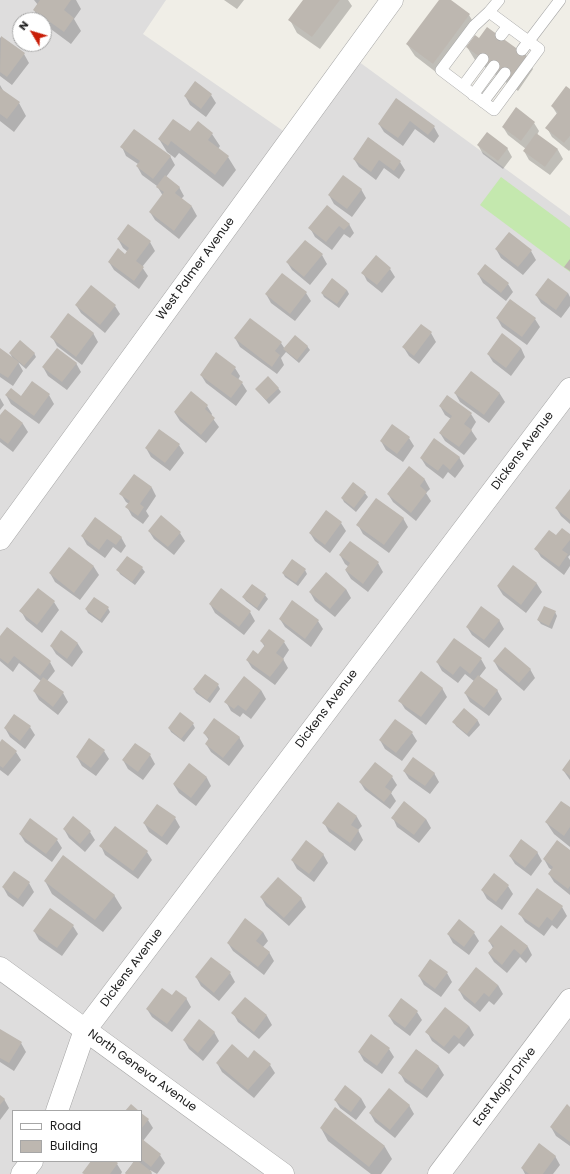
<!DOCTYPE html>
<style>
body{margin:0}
#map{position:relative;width:570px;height:1174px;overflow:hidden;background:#f0eee7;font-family:Poppins,sans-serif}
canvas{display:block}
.legend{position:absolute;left:12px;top:1110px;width:130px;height:52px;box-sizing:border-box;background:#fff;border:1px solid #a6a6a6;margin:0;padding:5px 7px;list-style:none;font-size:12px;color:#202020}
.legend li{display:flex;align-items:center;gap:8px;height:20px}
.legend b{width:20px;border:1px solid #a6a6a6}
.north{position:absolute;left:12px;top:12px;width:40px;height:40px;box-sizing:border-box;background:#fff;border:1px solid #a6a6a6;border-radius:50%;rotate:308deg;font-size:11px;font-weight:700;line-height:16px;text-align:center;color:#202020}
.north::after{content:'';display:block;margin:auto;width:14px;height:18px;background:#c91d07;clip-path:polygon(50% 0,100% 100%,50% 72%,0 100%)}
</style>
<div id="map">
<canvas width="570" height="1174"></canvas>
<ul class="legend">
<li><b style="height:5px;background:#fff"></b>Road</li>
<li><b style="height:11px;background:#bdb7b0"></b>Building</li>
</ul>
<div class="north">N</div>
</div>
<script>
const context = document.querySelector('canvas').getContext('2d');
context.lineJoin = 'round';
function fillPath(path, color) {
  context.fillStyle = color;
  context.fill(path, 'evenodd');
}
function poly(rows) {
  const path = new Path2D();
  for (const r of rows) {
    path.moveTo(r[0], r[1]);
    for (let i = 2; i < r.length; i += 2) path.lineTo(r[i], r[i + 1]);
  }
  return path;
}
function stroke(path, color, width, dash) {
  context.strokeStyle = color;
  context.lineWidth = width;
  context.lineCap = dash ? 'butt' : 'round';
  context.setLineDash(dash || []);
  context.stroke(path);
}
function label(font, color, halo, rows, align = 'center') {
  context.font = font + ' Poppins,sans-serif';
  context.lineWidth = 3.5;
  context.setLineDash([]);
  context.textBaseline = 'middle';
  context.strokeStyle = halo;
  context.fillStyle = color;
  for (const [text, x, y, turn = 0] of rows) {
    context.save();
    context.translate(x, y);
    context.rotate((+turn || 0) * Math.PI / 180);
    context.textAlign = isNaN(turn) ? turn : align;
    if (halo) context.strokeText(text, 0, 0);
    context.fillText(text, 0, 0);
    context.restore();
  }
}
fillPath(poly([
 [0,0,166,0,143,34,292,137,351,56,570,216,570,1174,0,1174],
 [20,20,44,20,44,44,20,44],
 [13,1111,141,1111,141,1161,13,1161]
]), '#dedddd');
fillPath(poly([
 [501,177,570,228,570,272,480,205]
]), '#c4e8ae');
fillPath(poly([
 [34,0,76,0,81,9,74,19,81,31,71,44,44,24,44,20,40,20,34,10,38,5],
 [224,0,244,0,237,9],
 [304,0,348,0,352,6,320,49,297,33,290,20],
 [440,0,449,0,469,15,477,28,441,76,415,56,407,44],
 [1,37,24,54,29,63,12,85,0,76,0,38],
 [480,39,526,56,533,69,518,91,475,60,467,47],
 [0,85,4,92,19,103,26,116,14,132,0,121],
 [570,91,570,150,569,151,552,137,547,128,557,114,552,106],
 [211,95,216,103,206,117,190,105,185,96],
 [396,100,434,127,439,136,434,143,415,129,403,146,384,132,379,124],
 [534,123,539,131,537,135,558,150,563,159,550,175,529,160,524,151,526,149,508,135,503,127],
 [190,133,212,134,220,146,218,149,228,157,236,170,223,187,179,153,175,158,167,152,159,139],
 [369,138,400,162,405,170,399,179,384,168,376,180,359,167,354,159],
 [478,145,507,148,512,157,503,169,483,154],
 [122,147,170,156,175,165,166,177,179,187,184,196,181,199,192,207,197,216,179,239,155,220,150,212,163,196,157,186,142,175,137,166,138,164,126,156],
 [361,189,366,198,352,217,334,204,329,195],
 [349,224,354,233,350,238,344,234,332,250,315,237,310,228],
 [118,239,150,242,155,251,142,267,148,276,139,289,114,270,109,262,126,255,128,252,123,248],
 [496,249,531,251,536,260,523,275,501,258],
 [322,255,327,264,310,285,292,270,287,262],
 [390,269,395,277,382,293,367,281,363,273],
 [478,274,508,284,513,292,506,301,483,283],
 [347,290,349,294,339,308,324,297,322,293],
 [306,293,311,301,295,321,271,303,266,294],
 [568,293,570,297,570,306,561,318,541,303,536,295],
 [510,300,535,319,540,327,527,345,502,327,497,318],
 [76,305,115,306,120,314,105,333,81,313],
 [421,325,431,333,436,342,419,364,409,356,404,348],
 [93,333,98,342,82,365,57,346,52,337],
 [235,338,281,343,285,349,307,346,310,350,299,363,286,352,281,358,284,365,277,374,240,347],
 [521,348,525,357,511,376,493,362,488,354],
 [0,349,13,359,10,353,34,353,36,357,26,369,18,362,23,371,13,386,0,377],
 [76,363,81,372,67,390,48,376,43,367],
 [235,368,240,376,238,380,242,383,247,391,236,406,206,383,201,375],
 [471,372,500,394,505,402,489,423,460,402,455,393],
 [32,382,49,395,54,404,39,424,11,404,6,395,21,397],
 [278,388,281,392,269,404,256,389],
 [191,393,207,406,212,414,211,416,219,427,206,443,180,421,175,413],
 [0,398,4,405,0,410],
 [440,406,471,414,476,422,471,430,477,439,464,455,445,441,440,433,451,419,445,415],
 [5,410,23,424,28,432,13,452,0,442,0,417],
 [409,438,414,446,403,462,386,450,381,441],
 [179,445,184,453,170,471,151,457,146,448],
 [459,457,464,466,455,478,448,472,443,479,426,466,421,458],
 [409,467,425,480,430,489,426,493,431,501,416,521,393,502,388,494],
 [134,475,152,488,156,496,146,511,149,516,143,524,132,516,127,507,129,504,126,502,121,494],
 [570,491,570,524,561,516,556,508],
 [365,493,368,497,356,512,344,502,342,498],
 [403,518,408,527,389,553,363,534,358,525],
 [341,523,346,531,330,553,315,541,310,533],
 [149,531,180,533,185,541,174,555,154,539],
 [570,535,570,555,568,557,570,560,570,566,564,575,541,557,536,549,556,536],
 [82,536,121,537,126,546,121,553,113,547,105,558,87,545],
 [69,548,94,567,99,575,80,600,55,582,50,573],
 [340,555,378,563,383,572,368,592,351,579,346,571,349,567,345,564],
 [127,557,142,568,145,572,135,585,120,574,118,570],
 [513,566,537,584,542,592,526,613,503,595,498,587],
 [305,570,307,574,298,586,285,577,283,573],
 [252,585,265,595,268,599,259,611,246,601,243,597],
 [346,589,351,598,335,617,315,601,310,592],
 [54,602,59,610,42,633,26,620,21,611],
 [293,602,318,621,323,629,311,647,285,627,280,619],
 [210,604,250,612,255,621,244,635,215,613],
 [108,608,110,612,102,623,88,613,86,609],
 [555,612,557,616,552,629,541,624,538,620],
 [499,620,504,629,489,648,472,635,467,627],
 [8,628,50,662,55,671,47,681,63,693,68,702,58,715,39,700,34,691,41,681,19,663,13,672,0,661,0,638],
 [61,632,78,644,83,652,72,667,56,654,51,646],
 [261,641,284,642,289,650,283,659,288,668,275,685,252,668,247,660,258,655,265,647],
 [481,659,486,668,479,677,497,690,502,699,489,716,470,702,465,693,474,681,465,674,458,683,442,671,437,662],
 [494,661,530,669,535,678,524,691,499,670],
 [218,685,220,689,210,703,196,693,194,689],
 [442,688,447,697,426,725,405,709,400,701],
 [261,690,266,699,251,719,243,713,240,717,231,711,226,702],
 [464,709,478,721,480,725,469,737,456,726,454,722],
 [193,724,195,728,184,742,171,732,169,728],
 [30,727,35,735,25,749,10,737,5,728],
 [204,733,239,737,244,746,229,766,211,752,206,744,209,740],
 [412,733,417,741,402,761,385,749,380,740],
 [0,743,16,752,21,760,8,776,0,770],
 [135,744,150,755,155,764,143,780,128,769,123,760],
 [104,751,109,759,96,776,82,766,77,757],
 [570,761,570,780,563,770],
 [189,765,207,778,211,786,196,806,179,793,174,785],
 [404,771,434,773,439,782,430,794,409,779],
 [392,777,397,785,391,793,396,801,390,809,365,790,360,782],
 [338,804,357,817,362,826,358,830,363,840,355,851,329,832,324,823],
 [570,809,570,847,554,834,546,822],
 [175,818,180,827,167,845,149,832,144,823],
 [393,818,426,819,431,828,419,843,397,827],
 [64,829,90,832,95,840,85,852,69,838],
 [20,834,57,840,62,848,52,862,25,842],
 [101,846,147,852,152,860,138,879,105,855],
 [570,851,570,895,554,882,549,874,552,870,549,868,544,859],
 [537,852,542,861,531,876,515,864,510,856],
 [323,854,328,863,314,882,297,869,292,860],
 [45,881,114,895,122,908,103,932,52,894],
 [29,883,34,892,23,907,8,896,3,887],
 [508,886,513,894,502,910,487,899,482,890],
 [261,897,301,898,306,907,289,926,266,906],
 [562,907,567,916,557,929,552,925,544,936,525,922,520,914],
 [73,926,78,934,62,956,39,940,34,931],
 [501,926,528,947,532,955,526,963,520,957,507,973,494,962,489,954,493,948,489,941],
 [263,932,268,941,263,947,269,952,274,961,264,975,233,951,228,943],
 [474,933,479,941,469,955,453,943,448,934],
 [430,960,447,973,452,982,441,997,424,985,419,976],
 [230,973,235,982,219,1001,201,986,196,977],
 [498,985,503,994,494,1005,489,1001,480,1012,464,999,459,990],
 [172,997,186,998,191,1007,172,1032,152,1017,147,1009],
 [245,998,267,1016,272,1025,259,1039,238,1022,233,1013],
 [417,1012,422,1020,410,1036,394,1024,389,1016],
 [469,1026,474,1035,464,1047,459,1043,449,1054,432,1041,427,1032],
 [0,1030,21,1043,26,1052,14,1071,0,1062],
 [214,1032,219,1041,203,1061,189,1049,184,1040],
 [389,1049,394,1057,382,1074,364,1061,359,1052],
 [417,1050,439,1067,444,1075,427,1098,405,1082,400,1073],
 [248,1060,270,1065,275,1073,254,1098,222,1072,217,1063],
 [0,1096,4,1099,9,1108,0,1120],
 [361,1098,366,1107,356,1120,340,1108,335,1100],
 [409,1105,414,1114,395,1138,375,1122,370,1113],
 [570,1108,570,1146,556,1136,551,1127],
 [336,1109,385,1147,392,1159,381,1174,371,1174,328,1141,321,1128],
 [141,1114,148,1120,153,1128,143,1141,160,1155,165,1163,157,1174,150,1170,152,1174,125,1173,135,1161,141,1161],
 [555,1156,560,1165,553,1174,525,1174,522,1168],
 [92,1161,114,1161,117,1164,122,1172,121,1174,84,1174]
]), '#0003');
fillPath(poly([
 [40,0,71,0,64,10,74,18,64,32,33,10],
 [303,0,340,0,312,37,288,20],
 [439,0,451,0,470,14,433,64,406,44],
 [487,27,527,56,510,79,466,47,475,35,479,38],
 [1,36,25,53,7,77,0,72],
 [195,81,212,94,201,109,184,96],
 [566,86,570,89,570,136,564,143,545,128,558,112,551,106],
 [0,88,20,102,7,119,0,114],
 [396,98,435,126,428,135,410,121,398,138,378,124],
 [516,107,535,122,521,141,502,127],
 [173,119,190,131,198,121,213,133,208,140,229,156,215,175,171,141,168,146,158,139],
 [134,129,171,156,153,179,136,166,140,161,120,147],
 [487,132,508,148,498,161,477,145],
 [536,133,558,149,545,167,523,151],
 [368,137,401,161,394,171,379,160,371,172,353,159],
 [165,175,180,187,175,193,192,206,174,231,149,212,164,192,156,187],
 [343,175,362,189,347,209,328,195],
 [327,205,350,224,344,230,339,226,326,242,308,228],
 [128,224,151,241,136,261,144,267,134,281,108,262,118,248,125,254,129,248,117,239],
 [509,232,532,250,518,267,495,249],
 [305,240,323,254,304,277,286,262],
 [376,255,391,268,377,285,361,273],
 [570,259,570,271,564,267],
 [485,264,509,283,501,293,477,274],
 [282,273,307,292,290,314,265,294],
 [332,278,347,290,337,304,321,293],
 [548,278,568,293,556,310,535,295],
 [91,285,116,305,100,325,75,305],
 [510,299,536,318,522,337,496,318],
 [68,313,94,333,76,357,50,337],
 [250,318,282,342,275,351,280,355,272,367,234,338],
 [421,324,432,332,414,356,402,347],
 [502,333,521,348,506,368,487,354],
 [295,335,308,346,297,360,283,349],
 [20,340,35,353,24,366,9,353],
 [0,348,19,362,8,378,0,373],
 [57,348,77,363,62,382,42,367],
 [216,352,236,367,231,374,243,382,231,398,200,375],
 [471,371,500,393,484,415,454,393],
 [268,376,279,388,266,400,255,389],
 [32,381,50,394,34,416,5,395,11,388,21,396],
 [191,391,208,405,205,409,215,418,201,435,174,412],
 [447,395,472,413,464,424,472,430,459,447,439,433,452,416,439,406],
 [5,409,23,423,8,444,0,438,0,415],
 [392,424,410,437,397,454,380,441],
 [159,429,180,444,165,463,145,448],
 [434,438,460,457,450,470,443,464,438,471,420,458],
 [409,466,425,479,420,486,427,492,411,513,387,494],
 [134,474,152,487,140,504,144,507,138,516,125,507,130,501,119,494],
 [353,482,366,492,354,508,341,498],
 [570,489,570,520,555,508],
 [376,498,404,518,384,545,356,525],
 [326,510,342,522,325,545,309,533],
 [161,515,181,532,168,547,148,531],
 [95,517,122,537,116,545,107,539,99,550,81,536],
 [562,528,570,534,570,540,562,550,568,554,559,567,534,549,549,530,556,535],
 [350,541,379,562,363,584,345,570,350,563,339,555],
 [69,547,94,566,74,593,49,573],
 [127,556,143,567,132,582,116,570],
 [292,559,306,569,296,583,282,573],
 [513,565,537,583,521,605,497,586],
 [326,572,346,589,330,609,309,592],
 [252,584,266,594,257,608,242,597],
 [38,588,55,601,37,625,19,611],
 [221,588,251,611,239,627,209,604],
 [94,597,109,607,100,620,85,609],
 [292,600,319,620,305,639,279,619],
 [481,606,500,620,484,640,466,627],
 [544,606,556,611,549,626,537,620],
 [7,627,51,661,40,676,14,656,8,664,0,658,0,636],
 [269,629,285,641,276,653,284,659,270,677,246,660,253,650,258,654,265,645,260,641],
 [61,630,78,643,67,659,50,646],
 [454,638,482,658,470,674,460,666,453,675,436,662],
 [505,647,531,669,519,683,493,661],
 [421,671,443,688,421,717,398,701],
 [205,674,219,684,207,700,193,689],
 [478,675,498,690,484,708,464,693],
 [244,676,261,690,246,711,238,705,234,709,224,702],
 [43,677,64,692,53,707,33,691],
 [464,708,478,720,467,734,452,722],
 [180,712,194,723,181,739,168,728],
 [14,714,31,726,20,741,4,728],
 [214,718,240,737,223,758,205,744,209,738,203,733],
 [395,719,413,732,396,753,379,740],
 [89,738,105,750,91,768,76,757],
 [2,739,17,751,3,768,0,766,0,742],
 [135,743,151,754,138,772,122,760],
 [413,757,435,773,425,786,403,771],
 [570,759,570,776,562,770],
 [375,762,393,776,385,787,392,792,384,802,359,782],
 [189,763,207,777,191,798,173,784],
 [404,801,426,819,414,835,391,818],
 [561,801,570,807,570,827,564,836,545,822],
 [338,802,357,816,351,825,359,830,350,843,322,823],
 [157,804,176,817,162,837,143,823],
 [73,816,91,831,80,844,63,829],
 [30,818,58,839,46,854,19,834],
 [115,826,148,851,133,871,99,846],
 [521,839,538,852,525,868,509,856],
 [306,840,324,854,309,874,291,860],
 [557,840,570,850,570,886,568,889,548,874,553,867,543,859],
 [63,855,115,895,95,920,44,881],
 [14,871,30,882,18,899,2,887],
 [494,873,509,885,496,902,481,890],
 [278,877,302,898,284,918,260,897],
 [537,888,563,906,552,921,547,917,539,928,518,914],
 [50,908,74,925,57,948,33,931],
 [245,918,263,932,256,941,270,952,258,967,227,943],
 [459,919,475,932,464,947,447,934],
 [501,925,528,946,521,955,514,949,502,965,488,953,494,946,488,941],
 [211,957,231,972,214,993,195,977],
 [430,959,448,972,435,989,418,976],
 [476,967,498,985,489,997,484,993,475,1004,458,990],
 [162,988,172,995,176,990,187,998,167,1024,146,1009],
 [245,997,267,1015,254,1032,231,1013],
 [401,998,418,1011,405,1028,388,1016],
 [445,1007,469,1026,459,1039,454,1035,444,1047,425,1032],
 [199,1019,215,1032,198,1053,183,1040],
 [0,1029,22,1042,9,1063,0,1058],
 [371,1034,390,1048,377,1066,358,1052],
 [232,1044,248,1058,254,1050,271,1064,248,1090,216,1063],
 [416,1049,439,1066,422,1090,398,1073],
 [345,1085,361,1098,351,1112,334,1100],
 [389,1088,410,1105,390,1130,369,1113],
 [0,1095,5,1099,0,1105],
 [131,1104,139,1111,125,1111],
 [567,1104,570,1107,570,1142,550,1127],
 [335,1107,385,1146,369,1167,320,1128],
 [141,1113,149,1119,141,1129],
 [142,1139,161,1154,151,1167,141,1159],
 [539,1143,556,1156,543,1174,529,1174,521,1168],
 [91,1161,115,1161,118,1163,110,1174,84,1174,82,1173],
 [134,1161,138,1161,152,1172,150,1174,125,1174]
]), '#bdb7b0');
const service = poly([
 [489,12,539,49,494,110,441,70,474,26,489,12,499,0],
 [501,35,508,26],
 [522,50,560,0],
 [463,86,483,59],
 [473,95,494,66],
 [483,102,505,73]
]);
const minor = poly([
 [0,539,392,0],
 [0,968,283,1174],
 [57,1111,85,1030,570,389],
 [22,1174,32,1161],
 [439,1174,570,1000]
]);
stroke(service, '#a4a4a4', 12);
stroke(minor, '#a4a4a4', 23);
stroke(service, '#fff', 11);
stroke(minor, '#fff', 22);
label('12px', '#202020', '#fff', [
 ["West Palmer Avenue",196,269,-54],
 ["Dickens Avenue",523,451,-53],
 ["Dickens Avenue",327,709,-53],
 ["Dickens Avenue",132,968,-53],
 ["North Geneva Avenue",142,1071,36],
 ["East Major Drive",505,1087,-53]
]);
</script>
